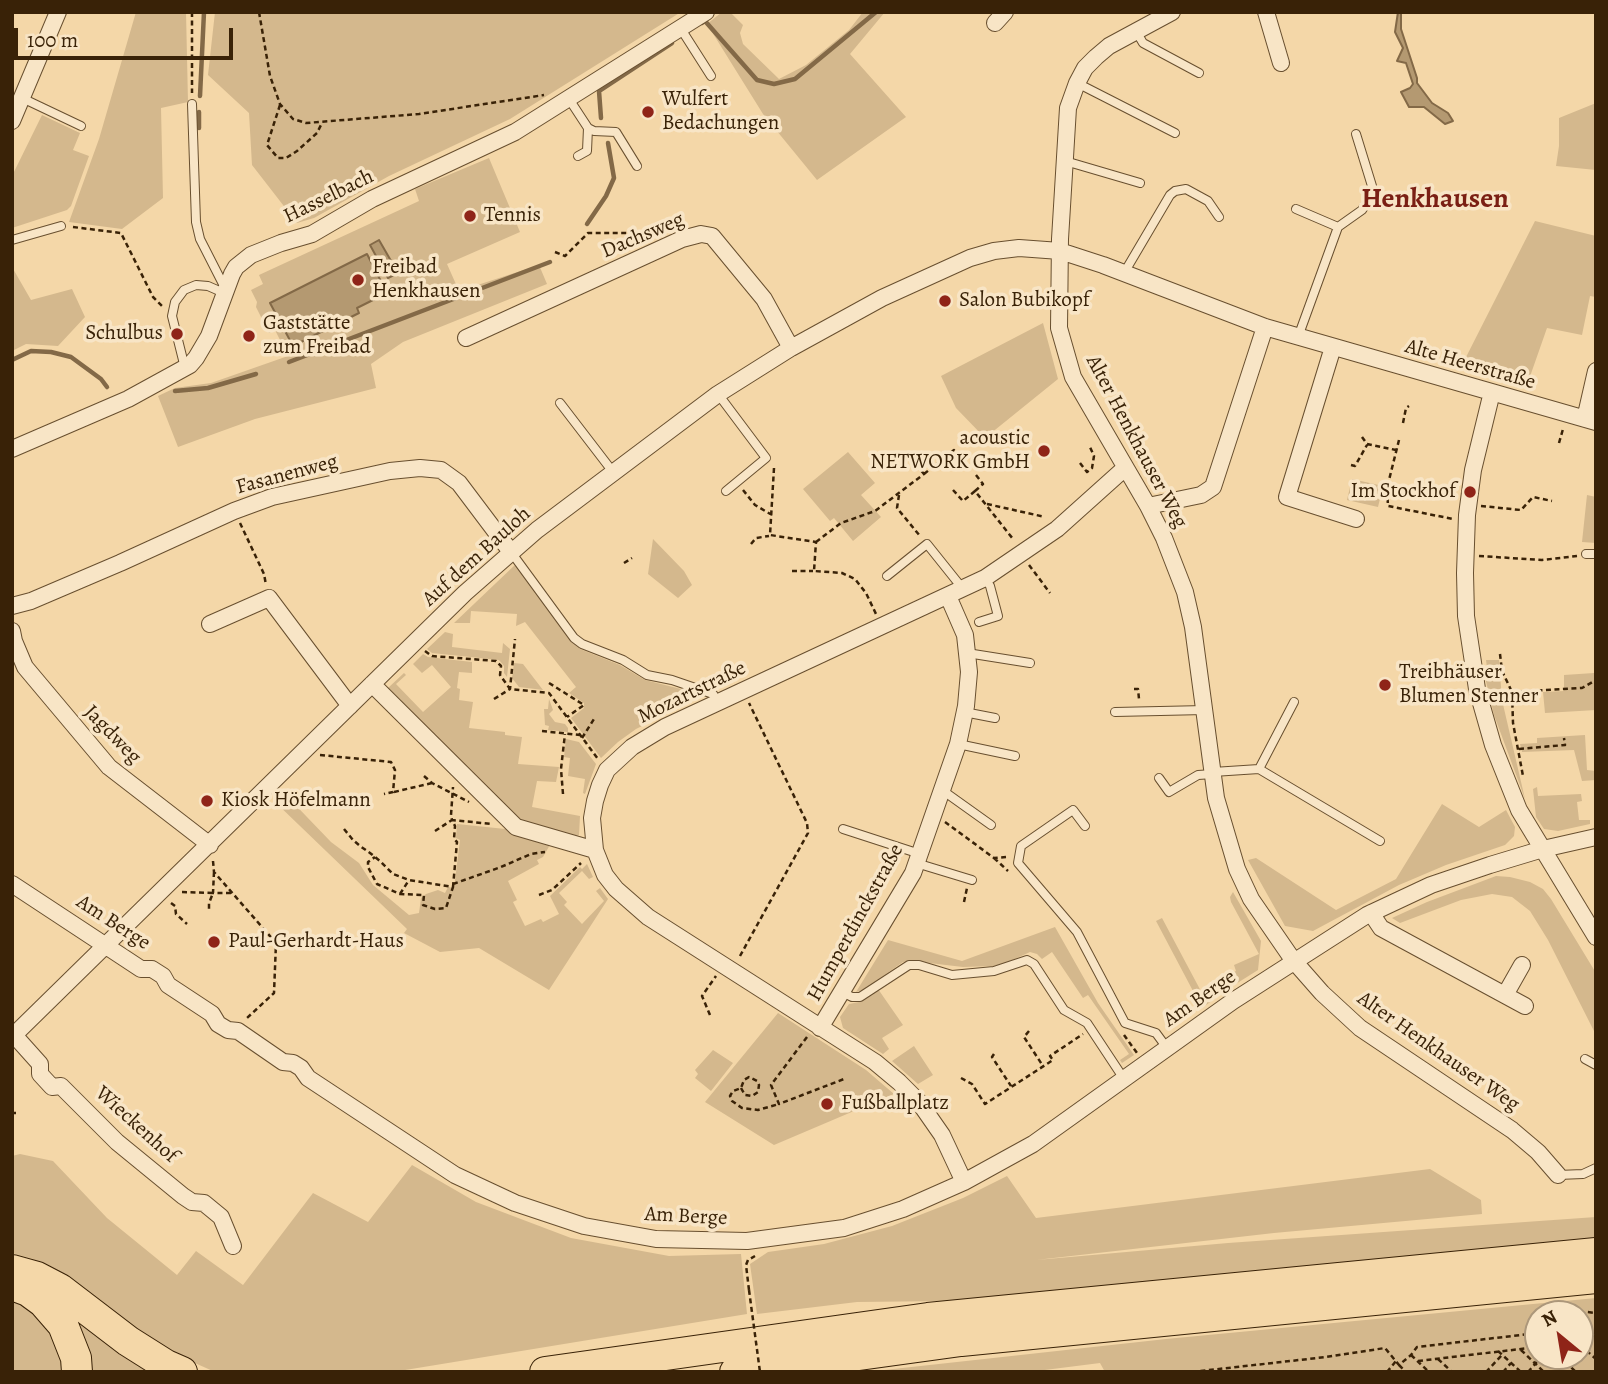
<!DOCTYPE html>
<meta charset="utf-8">
<style>
body{margin:0}
#map{position:relative;width:1608px;height:1384px;overflow:hidden;background:#f4d7a8;font-family:Alegreya,serif}
canvas{display:block}
.frame{position:absolute;inset:0;border:14px solid #392207;pointer-events:none}
.north{position:absolute;left:1524px;top:1300px;width:70px;height:70px;box-sizing:border-box;background:#f8e5c6;border:2px solid #ac977a;border-radius:50%;rotate:330deg;font-size:19px;font-weight:700;line-height:28px;text-align:center;color:#392207}
.north::after{content:'';display:block;margin:auto;width:24px;height:32px;background:#8f2418;clip-path:polygon(50% 0,100% 100%,50% 72%,0 100%)}
.scale{position:absolute;left:14px;top:28px;width:219px;height:32px;box-sizing:border-box;border:4px solid #392207;border-top:0;padding-left:9px;font-size:21px;line-height:24px;white-space:nowrap;color:#392207;-webkit-text-stroke:5px #f8e5c6;paint-order:stroke}
</style>
<div id="map">
<canvas width="1608" height="1384"></canvas>
<div class="frame"></div>
<div class="north">N</div>
<div class="scale">100 m</div>
</div>
<script>
const context = document.querySelector('canvas').getContext('2d');
context.lineJoin = 'round';
function fillPath(path, color) {
  context.fillStyle = color;
  context.fill(path, 'evenodd');
}
function poly(rows) {
  const path = new Path2D();
  for (const r of rows) {
    path.moveTo(r[0], r[1]);
    for (let i = 2; i < r.length; i += 2) path.lineTo(r[i], r[i + 1]);
  }
  return path;
}
function stroke(path, color, width, dash) {
  context.strokeStyle = color;
  context.lineWidth = width;
  context.lineCap = dash ? 'butt' : 'round';
  context.setLineDash(dash || []);
  context.stroke(path);
}
function label(font, color, halo, rows, align = 'center') {
  context.font = font + ' Alegreya,serif';
  context.lineWidth = 7;
  context.setLineDash([]);
  context.textBaseline = 'middle';
  context.strokeStyle = halo;
  context.fillStyle = color;
  for (const [text, x, y, turn = 0] of rows) {
    context.save();
    context.translate(x, y);
    context.rotate((+turn || 0) * Math.PI / 180);
    context.textAlign = isNaN(turn) ? turn : align;
    if (halo) context.strokeText(text, 0, 0);
    context.fillText(text, 0, 0);
    context.restore();
  }
}
fillPath(poly([
 [136,12,186,12,188,102,161,108,163,198,122,229,69,222,99,139],
 [215,12,681,12,510,119,389,176,314,218,297,223,252,165,249,113,208,75],
 [722,12,730,12,743,25,740,33,743,44,779,79,806,65,849,30,863,12,885,12,850,54,906,117,817,180,763,114,707,24],
 [1596,103,1596,170,1556,166,1559,146,1559,118],
 [42,115,80,133,73,150,89,156,71,206,67,210,12,228,12,176],
 [489,158,520,232,447,264,459,291,539,265,547,284,403,342,371,364,376,388,255,419,178,447,158,396,175,388,211,383,288,356,275,330,269,333,256,307,257,302,251,290,263,284,259,275,419,201,415,189],
 [1535,221,1596,236,1596,297,1590,296,1582,335,1547,328,1527,385,1483,373,1482,376,1460,369],
 [12,267,31,300,72,289,85,317,58,346,26,344,12,351],
 [1043,323,1058,379,985,438,956,408,941,376],
 [848,452,875,483,861,495,881,517,853,541,834,518,830,521,803,489],
 [1352,479,1383,486,1378,507,1347,500],
 [1587,495,1596,497,1596,543,1582,542],
 [653,539,684,571,692,585,678,598,648,574],
 [517,563,580,649,620,665,645,680,705,695,636,729,618,742,601,758,571,718,584,708,584,703,569,693,576,687,525,622,516,626,517,614,471,611,470,623,454,623],
 [445,632,453,634,452,647,502,653,503,643,510,649,507,677,504,673,504,666,499,660,432,653,427,649],
 [423,654,428,657,472,662,472,673,459,672,457,688,460,689,459,700,473,702,469,728,505,732,505,735,522,737,518,764,559,767,556,782,537,781,532,807,580,816,579,835,571,839,520,824,390,697,388,688,404,673,406,675,396,684,423,712,451,687,432,665,422,673,413,664],
 [1486,660,1499,660,1502,700,1525,799,1494,715,1483,669,1487,668],
 [514,663,523,664,543,690,519,687,512,678],
 [1594,673,1596,710,1545,713,1543,692,1564,691,1564,675],
 [549,699,553,710,549,714,555,722,565,724,568,728,568,732,548,730,549,726,545,725,544,709,548,709],
 [1585,735,1587,770,1596,771,1596,780,1582,781,1574,750,1522,752,1520,744,1537,743,1537,738],
 [566,739,579,742,596,764,585,794,583,793,585,779,568,776,570,758,564,757],
 [1537,787,1538,796,1581,794,1582,801,1577,802,1579,820,1590,820,1590,824,1558,831,1544,829,1536,817,1533,789],
 [282,791,331,842,359,863,373,885,409,915,419,913,421,898,426,894,438,890,445,893,448,887,454,888,460,840,456,838,457,824,515,830,551,843,543,857,537,860,539,864,508,881,517,900,513,902,525,926,541,919,543,922,559,914,550,896,580,867,582,869,587,864,593,877,589,879,582,871,559,893,567,902,564,905,582,924,604,901,596,891,600,888,608,899,549,990,479,948,440,952,404,933,407,929,273,800],
 [1442,804,1479,827,1506,810,1515,827,1514,836,1505,845,1446,865,1399,885,1313,931,1285,926,1248,860,1256,858,1336,910,1396,879],
 [1496,876,1510,877,1530,882,1543,889,1551,899,1596,973,1596,1035,1548,940,1530,911,1512,897,1492,894,1461,900,1400,923,1392,918,1427,902],
 [1233,892,1261,941,1258,970,1231,987,1226,976,1236,971,1234,965,1259,954,1231,902,1230,897],
 [1162,918,1203,995,1216,989,1221,994,1202,1008,1156,921],
 [1055,927,1098,1003,1134,1055,1122,1063,1120,1060,1129,1054,1088,995,1083,998,1052,952,1042,959,1037,954,1030,952,1006,963,994,966,963,967,912,961,903,962,863,990,856,992,888,940,962,961],
 [878,989,903,1025,882,1038,889,1049,883,1054,843,1028,840,1017,849,1004,859,1002],
 [778,1013,866,1070,894,1094,774,1145,705,1102],
 [914,1046,933,1075,918,1084,892,1061],
 [713,1050,733,1063,711,1091,695,1078,698,1074,695,1070],
 [20,1154,53,1161,107,1218,177,1275,196,1251,243,1285,313,1193,368,1222,412,1165,476,1202,571,1238,669,1256,741,1254,747,1314,393,1372,215,1372,159,1347,65,1275,33,1259,12,1253,12,1156],
 [1430,1169,1481,1200,1482,1214,1274,1233,1036,1260,1228,1243,1596,1217,1596,1239,949,1301,857,1302,757,1314,750,1264,768,1252,824,1244,892,1226,963,1198,1007,1176,1036,1218],
 [18,1277,168,1372,84,1372],
 [12,1297,45,1318,67,1372,12,1372],
 [1596,1298,1596,1372,1105,1372,1100,1363,1029,1372,866,1372,1166,1339],
 [1538,1314,1580,1314,1580,1356,1538,1356]
]), '#d4b88d');
const water = poly([
 [1398,12,1401,12,1401,29,1417,78,1417,83,1432,103,1448,113,1453,121,1445,124,1424,107,1409,107,1401,92,1410,88,1413,84,1406,63,1397,61,1403,48,1395,32,1398,12],
 [379,240,398,273,388,278,370,245,379,240],
 [367,254,387,293,357,308,359,313,293,346,270,303,367,254]
]);
fillPath(water, '#b49971');
stroke(water, '#836947', 2);
stroke(poly([
 [702,23,705,21,757,80,774,84,795,79,876,12],
 [200,96,204,12],
 [601,118,599,91,672,43],
 [199,128,199,112],
 [587,224,606,196,614,178,608,143],
 [12,360,31,351,51,352,71,357,101,379,107,387],
 [289,362,550,262],
 [175,391,208,388,256,374]
]), '#836947', 4.5);
const lane = poly([
 [681,29,711,76],
 [1136,31,1143,43,1199,73],
 [1077,83,1175,133],
 [22,98,81,126],
 [569,99,588,128,594,131,616,132,637,166],
 [192,104,196,222,200,239,226,290],
 [578,156,587,151,588,128],
 [1065,161,1140,183],
 [1296,209,1338,227],
 [12,240,61,226],
 [1124,273,1170,195,1175,191,1186,189,1208,201,1219,217],
 [1298,337,1338,227,1362,210,1371,196,1372,186,1356,134],
 [185,368,172,316,175,302,184,290,196,285,208,286,224,293],
 [718,394,766,458,726,491],
 [560,403,613,472],
 [511,552,574,638,582,644,623,660,647,675,672,680,713,694,718,703],
 [1586,554,1596,554],
 [887,576,927,544,963,589],
 [979,622,998,616,990,586,985,578],
 [967,653,1030,663],
 [964,712,995,718],
 [1115,712,1205,710],
 [958,744,1015,756],
 [1259,769,1380,841],
 [1213,772,1259,769,1294,702],
 [1159,778,1169,792,1198,775,1213,774],
 [942,790,991,825],
 [1085,826,1073,810,1021,846,1018,863,1077,932,1125,1023,1156,1033,1167,1048],
 [843,829,920,854],
 [916,863,972,880],
 [842,992,852,997,860,997,909,965,919,965,952,975,994,971,1027,960,1034,964,1064,1010,1087,1023,1124,1079],
 [1585,1059,1596,1065],
 [1558,1175,1583,1174,1596,1168]
]);
const street = poly([
 [1172,12,1109,46,1096,57,1085,68,1077,83,1068,108,1060,239,1059,328,1073,377,1148,506,1164,538,1185,592,1193,627,1216,798,1237,869,1251,899,1293,960,1322,993,1360,1028,1512,1130,1538,1152,1558,1175],
 [1266,12,1281,63],
 [995,23,1005,12],
 [12,121,58,12],
 [466,338,682,239,701,234,712,236,764,299,791,348],
 [1333,347,1287,497,1356,519],
 [1492,392,1473,470,1467,515,1465,573,1466,616,1477,689,1493,745,1519,810,1596,937],
 [1585,419,1596,371],
 [12,449,128,399,190,365,196,358,209,336,232,274,236,267,251,255,281,243,312,234,372,199,515,132,706,12],
 [1148,506,1201,495,1213,487,1265,327],
 [12,606,31,601,120,563,234,511,272,497,390,471,420,468,441,470,459,483,511,552],
 [210,624,269,598,350,706],
 [12,631,14,641,25,667,109,767,210,845],
 [372,684,516,827,595,850],
 [12,884,141,969,152,969,163,976,168,985,212,1014,218,1024,228,1030,238,1031,283,1062,293,1063,301,1068,308,1078,455,1175,515,1203,584,1226,656,1239,747,1241,844,1228,903,1209,964,1182,1033,1144,1233,1001,1367,915,1431,885,1490,865,1543,849,1596,837],
 [1371,913,1381,928,1525,1006],
 [1505,995,1522,965],
 [820,1028,913,873,958,744,966,706,969,672,965,635,948,596],
 [14,1035,40,1064,40,1074,52,1087,61,1086,117,1142,183,1196,192,1202,204,1203,221,1217,233,1246],
 [12,1037,465,593,537,530,718,394,791,348,882,298,970,258,994,251,1019,248,1060,251,1103,265,1265,327,1596,422],
 [964,1182,942,1135,919,1102,899,1082,875,1062,648,917,616,889,605,875,595,850,592,818,595,801,600,785,607,770,632,747,665,727,985,578,1057,529,1125,468]
]);
const highway = poly([
 [12,1270,37,1277,60,1289,128,1341,166,1365,182,1372],
 [12,1285,28,1291,43,1302,63,1325,76,1358,77,1372],
 [545,1372,928,1318,1596,1253],
 [735,1372,961,1341,1596,1278]
]);
stroke(lane, '#684f2f', 10);
stroke(street, '#684f2f', 18);
stroke(highway, '#392207', 32);
stroke(poly([
 [192,12,192,93],
 [259,12,270,76,280,104,293,119,306,123,419,114,544,95],
 [280,105,267,145,278,158,286,158,297,151,317,133,322,123],
 [73,227,121,233,153,297,162,306],
 [555,252,565,256,588,233,656,233],
 [1403,423,1406,408,1409,406],
 [1362,437,1367,444,1396,450],
 [1399,440,1387,488,1388,506,1453,519],
 [1559,443,1563,429],
 [1080,463,1087,472,1092,468,1094,456,1089,445],
 [1351,465,1355,466,1367,445],
 [774,468,770,535,816,542,814,571,842,573,855,579,866,593,876,614],
 [924,474,954,450,958,455],
 [976,475,983,484,975,491,1013,539],
 [743,490,755,505,772,515],
 [953,490,963,501,975,491],
 [899,495,897,508,920,536],
 [987,504,1045,517],
 [1481,506,1521,510,1533,497,1552,501],
 [240,523,264,574,266,585],
 [816,542,841,523,875,511,924,474,908,455,902,453],
 [751,544,756,538,769,536],
 [1479,556,1542,560,1577,556],
 [624,563,632,558],
 [1029,565,1050,593],
 [792,571,813,571],
 [425,651,432,656,496,661,501,666,500,675,510,689,549,693,598,759],
 [1500,654,1502,671,1512,692,1513,723,1523,776],
 [549,683,584,705,567,717],
 [1134,689,1138,689,1139,699],
 [1512,692,1582,688,1596,680],
 [494,699,510,689,515,639],
 [542,731,580,735],
 [582,738,594,719],
 [1519,749,1565,745,1564,738],
 [320,755,391,762,395,770,393,792,384,794],
 [424,776,432,783,469,802],
 [394,792,432,783],
 [563,794,561,769,565,734],
 [945,822,994,858,1006,857],
 [344,829,353,840,360,846,370,853,380,861,393,874,409,880,453,887,446,908,435,909,423,905,424,895,400,894,377,884,368,867,368,862,375,857],
 [435,831,452,820,451,815,453,787],
 [994,858,1008,871],
 [213,861,214,872,276,943,274,993,247,1018],
 [214,872,213,893,231,893],
 [453,884,501,867,531,854,545,852],
 [453,887,457,842,454,839,455,826,452,820,492,824],
 [182,892,213,893,209,903,209,910],
 [400,894,409,880],
 [539,895,552,890,581,863],
 [964,902,967,888],
 [171,903,175,906,176,914,187,924],
 [276,943,293,942],
 [740,956,808,833,807,823,749,703],
 [710,1015,702,996,716,976],
 [1029,1031,1024,1037,1043,1066],
 [1124,1035,1137,1053],
 [807,1037,771,1085,779,1104,844,1079],
 [994,1054,992,1057,1011,1086],
 [961,1078,972,1084,985,1104,1053,1060,1050,1056,1083,1034],
 [741,1088,745,1095,752,1096,758,1092,759,1085,757,1081,749,1077,744,1080,741,1088,733,1091,730,1096,732,1101,742,1108,758,1110,779,1104],
 [12,1113,16,1113],
 [749,1290,746,1265,748,1260,755,1256],
 [1580,1315,1587,1312,1596,1313],
 [1580,1323,1596,1337],
 [1580,1345,1596,1359],
 [1521,1350,1544,1372],
 [1498,1351,1521,1372],
 [1411,1355,1429,1372],
 [1559,1356,1576,1372],
 [1438,1359,1452,1372],
 [1418,1361,1538,1347],
 [1399,1365,1406,1372],
 [1192,1372,1326,1357,1385,1348,1399,1365,1411,1355,1417,1347,1538,1333],
 [1387,1372,1396,1361],
 [1486,1372,1502,1355],
 [1503,1372,1511,1363],
 [1528,1372,1542,1356]
]), '#392207', 2.5, [5, 3.5]);
stroke(lane, '#f8e5c6', 8);
stroke(street, '#f8e5c6', 16);
stroke(highway, '#f4d7a8', 30);
stroke(poly([
 [749,1290,760,1372]
]), '#392207', 2.5, [5, 3.5]);
for (const [x, y, r, color] of [
 [648,112,7,"#8f2418"],
 [470,216,7,"#8f2418"],
 [358,280,7,"#8f2418"],
 [945,301,7,"#8f2418"],
 [177,334,7,"#8f2418"],
 [249,336,7,"#8f2418"],
 [1044,451,7,"#8f2418"],
 [1470,492,7,"#8f2418"],
 [1385,685,7,"#8f2418"],
 [207,801,7,"#8f2418"],
 [214,942,7,"#8f2418"],
 [827,1104,7,"#8f2418"]
]) {
  const dot = new Path2D();
  dot.arc(x, y, r, 0, 2 * Math.PI);
  context.fillStyle = color;
  context.fill(dot);
  stroke(dot, '#f8e5c6', 2.5);
}
label('21px', '#392207', '#f8e5c6', [
 ["Wulfert",662,100],
 ["Bedachungen",662,124],
 ["Tennis",484,216],
 ["Freibad",372,268],
 ["Henkhausen",372,292],
 ["Salon Bubikopf",959,301],
 ["Gaststätte",263,324],
 ["zum Freibad",263,348],
 ["Schulbus",163,334,"right"],
 ["acoustic",1030,439,"right"],
 ["NETWORK GmbH",1030,463,"right"],
 ["Im Stockhof",1456,492,"right"],
 ["Treibhäuser",1399,673],
 ["Blumen Stenner",1399,697],
 ["Kiosk Höfelmann",221,801],
 ["Paul-Gerhardt-Haus",228,942],
 ["Fußballplatz",841,1104]
], 'left');
label('21px', '#392207', '#f8e5c6', [
 ["Hasselbach",329,197,-26],
 ["Dachsweg",643,236,-23],
 ["Alte Heerstraße",1470,365,16],
 ["Alter Henkhauser Weg",1136,442,62],
 ["Fasanenweg",287,475,-15],
 ["Auf dem Bauloh",477,557,-42],
 ["Mozartstraße",692,693,-26],
 ["Jagdweg",112,735,46],
 ["Am Berge",113,923,33],
 ["Humperdinckstraße",856,923,-61],
 ["Am Berge",1200,999,-35],
 ["Alter Henkhauser Weg",1438,1052,35],
 ["Wieckenhof",136,1125,42],
 ["Am Berge",686,1217,3]
]);
label('bold 28px', '#7a1f14', '#f8e5c6', [
 ["Henkhausen",1435,200]
]);
</script>
